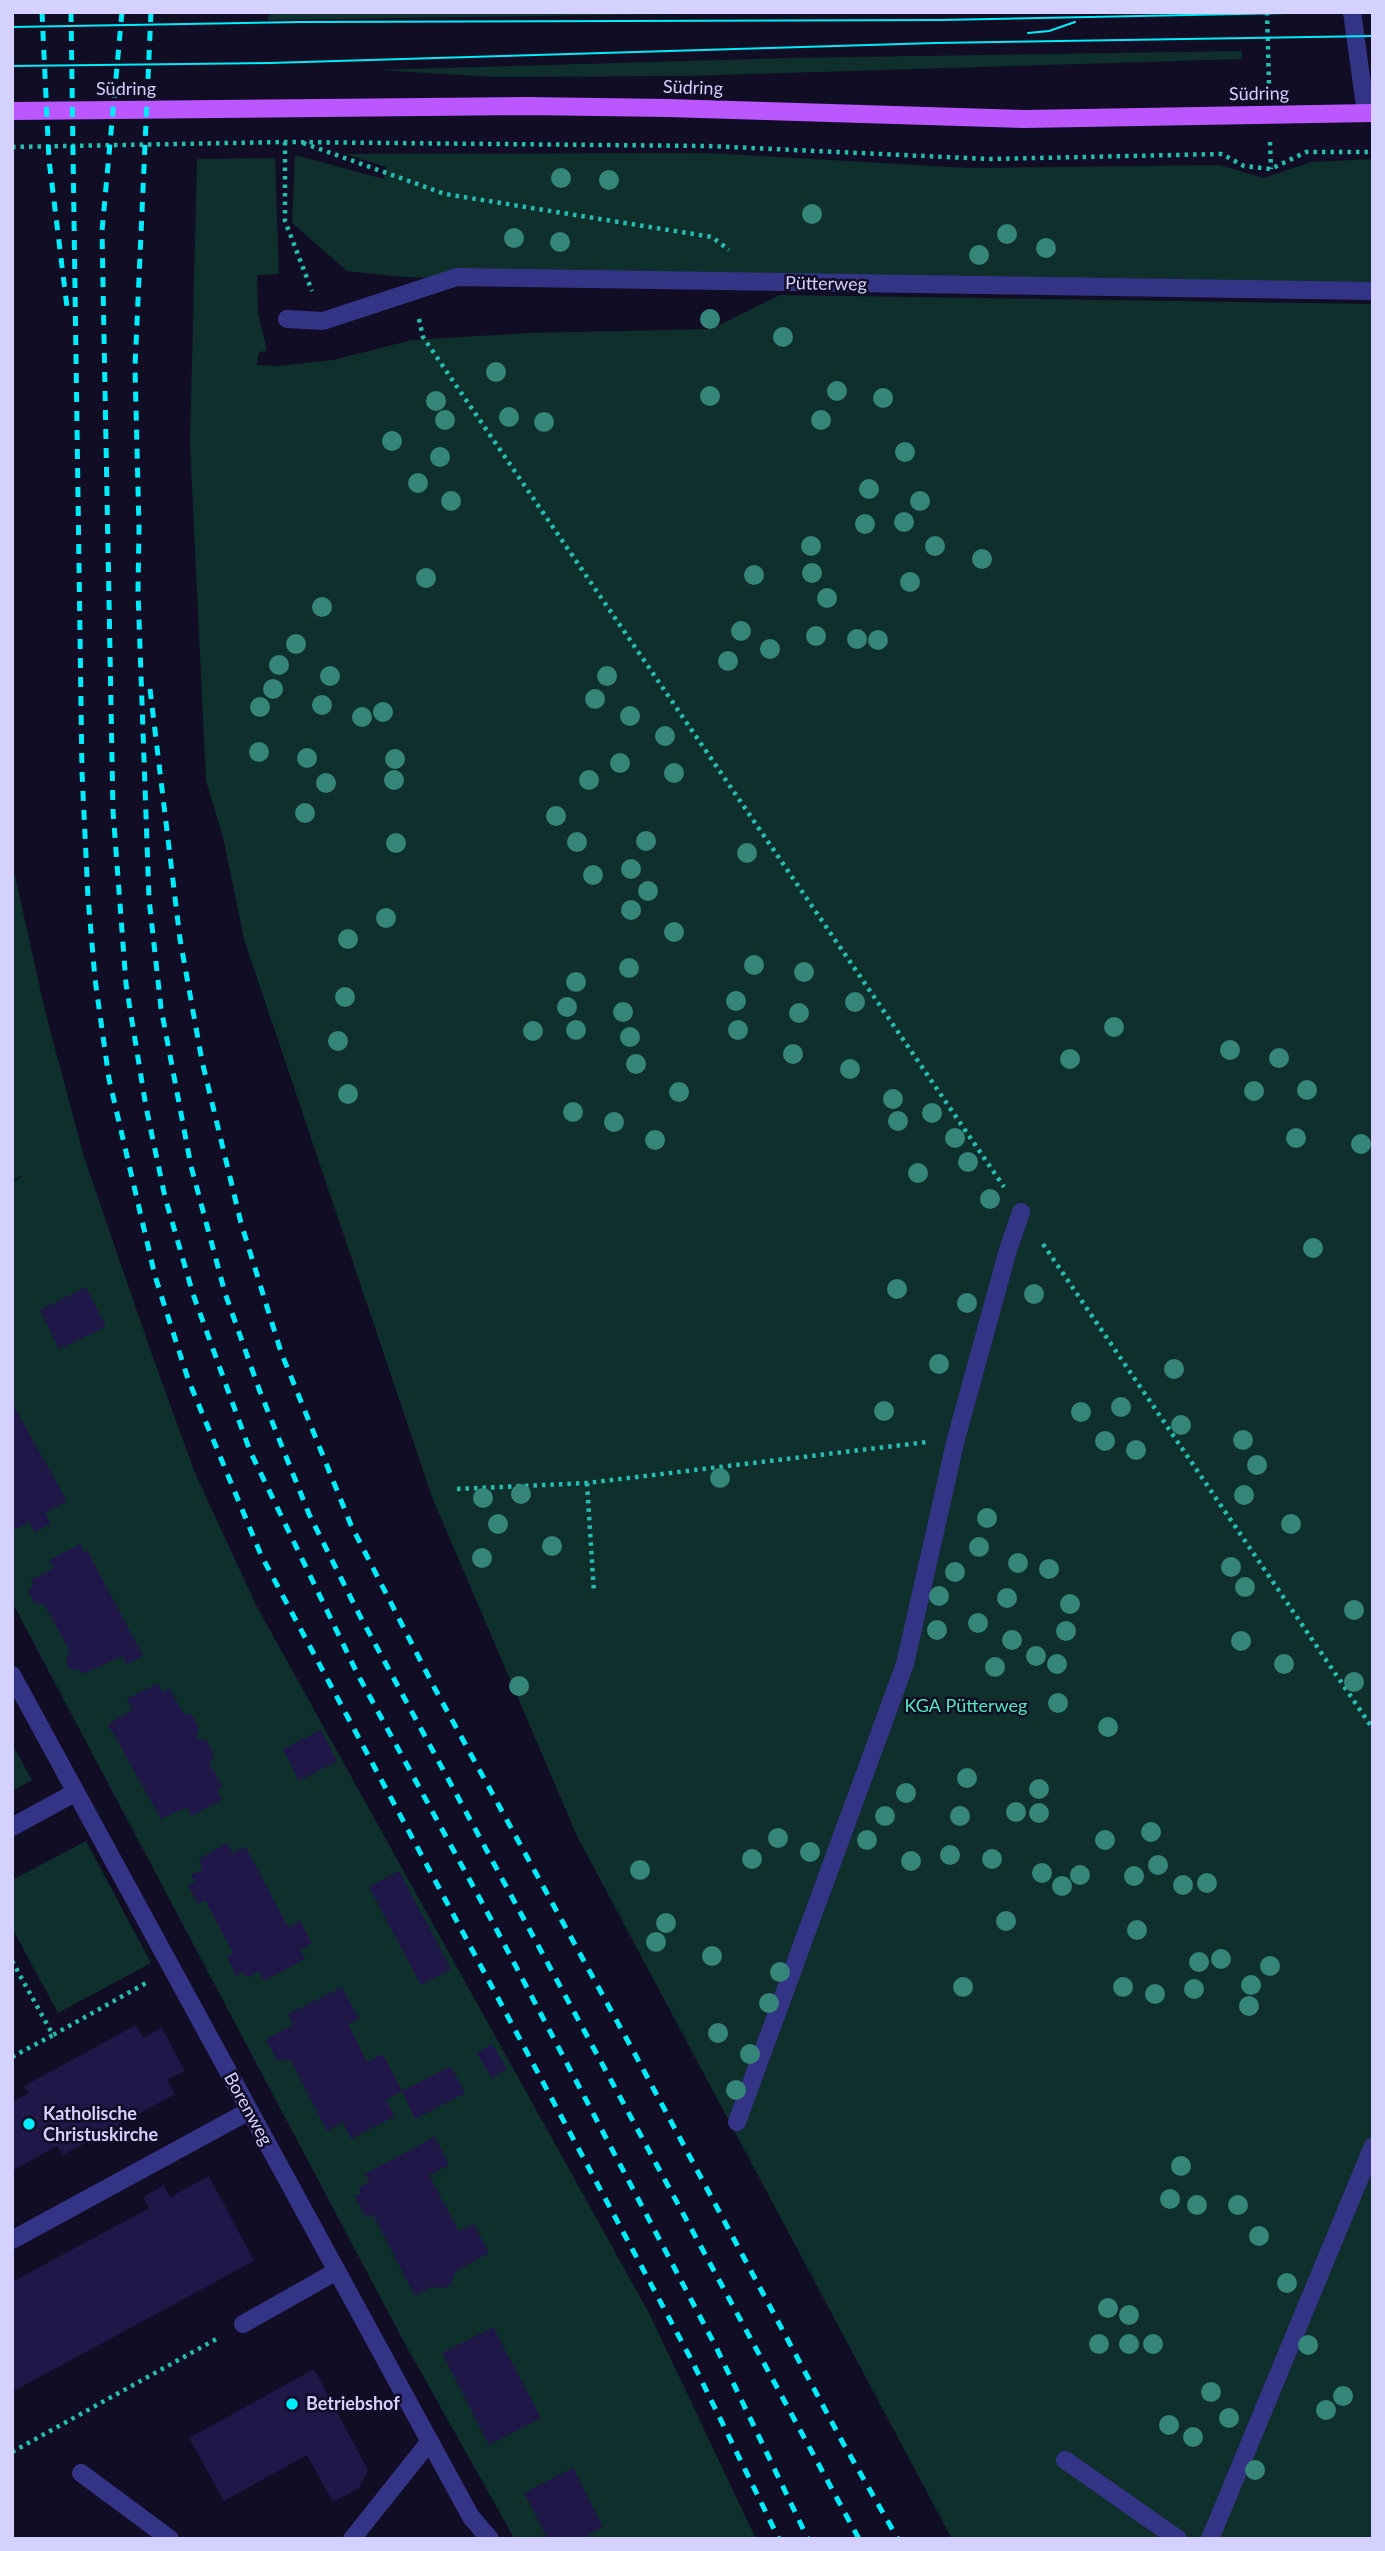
<!DOCTYPE html>
<meta charset="utf-8">
<style>
body{margin:0}
#map{position:relative;width:1385px;height:2551px;overflow:hidden;background:#100d25;font-family:Lato,sans-serif}
canvas{display:block}
.frame{position:absolute;inset:0;border:14px solid #d4d0ff;pointer-events:none}
</style>
<div id="map">
<canvas width="1385" height="2551"></canvas>
<div class="frame"></div>
</div>
<script>
const context = document.querySelector('canvas').getContext('2d');
context.lineJoin = 'round';
function fillPath(path, color) {
  context.fillStyle = color;
  context.fill(path, 'evenodd');
}
function poly(rows) {
  const path = new Path2D();
  for (const r of rows) {
    path.moveTo(r[0], r[1]);
    for (let i = 2; i < r.length; i += 2) path.lineTo(r[i], r[i + 1]);
  }
  return path;
}
function stroke(path, color, width, dash) {
  context.strokeStyle = color;
  context.lineWidth = width;
  context.lineCap = dash ? 'butt' : 'round';
  context.setLineDash(dash || []);
  context.stroke(path);
}
function label(font, color, halo, rows, align = 'center') {
  context.font = font + ' Lato,sans-serif';
  context.lineWidth = 5;
  context.setLineDash([]);
  context.textBaseline = 'middle';
  context.strokeStyle = halo;
  context.fillStyle = color;
  for (const [text, x, y, turn = 0] of rows) {
    context.save();
    context.translate(x, y);
    context.rotate((+turn || 0) * Math.PI / 180);
    context.textAlign = isNaN(turn) ? turn : align;
    if (halo) context.strokeText(text, 0, 0);
    context.fillText(text, 0, 0);
    context.restore();
  }
}
fillPath(poly([
 [270,12,811,12,268,20],
 [1242,51,1242,59,687,76,495,77,376,70,788,58],
 [709,153,969,168,1219,165,1264,178,1311,162,1373,159,1373,291,402,277,347,271,292,223,295,155,384,179,386,167,345,154],
 [275,158,279,274,257,275,258,313,267,351,259,352,257,365,279,366,333,360,412,340,528,333,711,329,780,295,1373,304,1373,2539,952,2539,577,1836,432,1497,244,939,223,837,206,781,190,443,197,159],
 [12,862,45,1011,84,1157,151,1352,195,1473,256,1605,650,2315,756,2539,514,2538,404,2342,12,1602,12,1183,24,1175,12,1180],
 [12,1744,32,1780,12,1791],
 [86,1841,151,1963,58,2013,12,1928,12,1880]
]), '#0f2f2d');
fillPath(poly([
 [86,1287,106,1327,59,1349,40,1310],
 [12,1403,67,1501,45,1513,51,1524,35,1532,29,1522,12,1531],
 [80,1544,84,1552,87,1550,143,1656,127,1664,123,1656,82,1674,81,1671,68,1668,66,1660,70,1651,44,1604,34,1603,29,1592,33,1584,31,1580,54,1568,49,1560],
 [158,1683,163,1692,170,1689,183,1713,192,1715,199,1729,196,1737,197,1739,207,1741,214,1754,212,1760,209,1762,223,1787,217,1790,222,1800,191,1816,187,1807,161,1819,108,1724,133,1710,127,1699],
 [321,1730,337,1761,299,1781,283,1749],
 [227,1843,233,1853,245,1846,288,1927,300,1921,312,1943,300,1950,305,1959,264,1981,259,1971,247,1978,244,1972,236,1976,227,1956,233,1953,205,1900,198,1904,188,1885,195,1882,191,1875,203,1869,199,1859],
 [399,1871,451,1969,421,1985,369,1887],
 [342,1987,359,2019,348,2024,367,2062,383,2054,402,2091,386,2100,395,2116,351,2139,343,2122,327,2131,291,2060,277,2060,266,2039,293,2025,288,2014],
 [136,2025,143,2038,162,2028,185,2071,167,2080,175,2094,63,2155,57,2146,12,2171,12,2102,29,2093,24,2086],
 [492,2044,507,2069,492,2078,477,2053],
 [451,2066,465,2093,415,2119,402,2091],
 [435,2137,449,2165,429,2175,459,2232,474,2224,489,2253,456,2271,450,2285,445,2288,431,2287,415,2296,373,2214,366,2218,355,2196,361,2193,358,2188,370,2182,365,2174],
 [209,2176,254,2261,12,2392,12,2282,149,2208,143,2197,164,2185,170,2197],
 [493,2327,541,2418,489,2445,442,2353],
 [314,2369,368,2470,359,2488,333,2502,307,2455,224,2501,189,2438],
 [573,2468,603,2527,581,2539,548,2539,524,2493]
]), '#1f1747');
stroke(poly([
 [1267,12,1269,84],
 [285,142,285,221,312,291],
 [1270,142,1271,169],
 [303,143,445,194,712,237,729,250],
 [12,147,285,142,708,146,989,159,1222,154,1244,166,1271,169,1306,152,1373,152],
 [419,319,423,337,1004,1187],
 [1043,1244,1373,1729],
 [587,1483,594,1593],
 [457,1489,587,1483,927,1442],
 [12,1961,53,2035,146,1983],
 [12,2057,53,2035],
 [12,2452,220,2337]
]), '#26bdae', 4.5, [3.5, 5]);
stroke(poly([
 [1352,12,1366,113],
 [287,319,323,321,457,277,1373,291],
 [12,1675,471,2517,490,2539],
 [12,1827,76,1792],
 [737,2122,905,1664,956,1439,1008,1250,1021,1212],
 [12,2240,249,2111],
 [243,2324,337,2271],
 [1065,2460,1178,2539],
 [81,2473,170,2539],
 [352,2539,430,2441],
 [1210,2539,1373,2146]
]), '#343487', 18);
stroke(poly([
 [12,111,527,106,668,108,1024,119,1373,113]
]), '#ba57ff', 18);
stroke(poly([
 [12,27,301,22,941,20,1336,12],
 [1028,33,1049,31,1075,22],
 [12,66,270,63,935,43,1373,36]
]), '#00ecfb', 2);
stroke(poly([
 [42,12,49,160,67,307],
 [71,12,82,772,88,897,95,979,109,1079,155,1276,188,1379,261,1555,691,2359,779,2539],
 [122,12,102,231,113,811,126,984,146,1107,165,1197,193,1294,250,1451,358,1675,492,1921,716,2347,808,2539],
 [151,12,135,367,139,528,138,591,149,899,161,1008,191,1166,225,1293,259,1389,309,1514,360,1616,859,2539],
 [150,689,180,939,202,1061,241,1223,281,1352,351,1525,434,1687,636,2056,843,2443,898,2539]
]), '#00ecfb', 5, [10, 9]);
context.fillStyle = '#358579';
for (const [x, y] of [
 [561,178],
 [609,180],
 [812,214],
 [1007,234],
 [514,238],
 [560,242],
 [1046,248],
 [979,255],
 [710,319],
 [783,337],
 [496,372],
 [837,391],
 [710,396],
 [883,398],
 [436,401],
 [509,417],
 [445,420],
 [821,420],
 [544,422],
 [392,441],
 [905,452],
 [440,457],
 [418,483],
 [869,489],
 [451,501],
 [920,501],
 [904,522],
 [865,524],
 [811,546],
 [935,546],
 [982,559],
 [812,573],
 [754,575],
 [426,578],
 [910,582],
 [827,598],
 [322,607],
 [741,631],
 [816,636],
 [857,639],
 [878,640],
 [296,644],
 [770,649],
 [728,661],
 [279,665],
 [330,676],
 [607,676],
 [273,689],
 [595,699],
 [322,705],
 [260,707],
 [383,712],
 [630,716],
 [362,717],
 [665,736],
 [259,752],
 [307,758],
 [395,759],
 [620,763],
 [674,773],
 [394,780],
 [589,780],
 [326,783],
 [305,813],
 [556,816],
 [646,841],
 [577,842],
 [396,843],
 [747,853],
 [631,869],
 [593,875],
 [648,891],
 [631,910],
 [386,918],
 [674,932],
 [348,939],
 [754,965],
 [629,968],
 [804,972],
 [576,982],
 [345,997],
 [736,1001],
 [855,1002],
 [567,1007],
 [623,1012],
 [799,1013],
 [1114,1027],
 [576,1030],
 [738,1030],
 [533,1031],
 [630,1037],
 [338,1041],
 [1230,1050],
 [793,1054],
 [1279,1058],
 [1070,1059],
 [636,1064],
 [850,1069],
 [1307,1090],
 [1254,1091],
 [679,1092],
 [348,1094],
 [893,1099],
 [573,1112],
 [932,1113],
 [898,1121],
 [614,1122],
 [955,1138],
 [1296,1138],
 [655,1140],
 [1361,1144],
 [968,1162],
 [918,1173],
 [990,1199],
 [1313,1248],
 [897,1289],
 [1034,1294],
 [967,1303],
 [939,1364],
 [1174,1369],
 [1121,1407],
 [884,1411],
 [1081,1412],
 [1181,1425],
 [1243,1440],
 [1105,1441],
 [1136,1450],
 [1257,1465],
 [720,1478],
 [521,1494],
 [1244,1495],
 [483,1498],
 [987,1518],
 [498,1524],
 [1291,1524],
 [552,1546],
 [979,1547],
 [482,1558],
 [1018,1563],
 [1231,1567],
 [1049,1569],
 [955,1572],
 [1245,1587],
 [939,1596],
 [1007,1598],
 [1070,1604],
 [1354,1610],
 [978,1623],
 [937,1630],
 [1066,1631],
 [1012,1640],
 [1241,1641],
 [1036,1656],
 [1057,1664],
 [1284,1664],
 [995,1667],
 [1354,1682],
 [519,1686],
 [1058,1703],
 [1108,1727],
 [967,1778],
 [1039,1789],
 [906,1793],
 [1016,1812],
 [1039,1813],
 [885,1816],
 [960,1816],
 [1151,1832],
 [778,1838],
 [867,1840],
 [1105,1840],
 [810,1852],
 [950,1855],
 [752,1859],
 [992,1859],
 [911,1861],
 [1158,1865],
 [640,1870],
 [1042,1873],
 [1080,1875],
 [1134,1876],
 [1207,1883],
 [1183,1885],
 [1062,1886],
 [1006,1921],
 [666,1923],
 [1137,1930],
 [656,1942],
 [712,1956],
 [1221,1959],
 [1199,1962],
 [1270,1966],
 [780,1972],
 [1251,1985],
 [963,1987],
 [1123,1987],
 [1194,1989],
 [1155,1994],
 [769,2003],
 [1249,2006],
 [718,2033],
 [750,2054],
 [736,2090],
 [1181,2166],
 [1170,2199],
 [1197,2205],
 [1238,2205],
 [1259,2236],
 [1287,2283],
 [1108,2308],
 [1129,2315],
 [1099,2344],
 [1129,2344],
 [1153,2344],
 [1308,2345],
 [1211,2392],
 [1343,2396],
 [1326,2410],
 [1229,2418],
 [1169,2425],
 [1193,2437],
 [1255,2470]
]) {
  context.beginPath();
  context.arc(x, y, 10, 0, 2 * Math.PI);
  context.fill();
}
for (const [x, y, r, color] of [
 [29,2124,7,"#00ecfb"],
 [292,2404,7,"#00ecfb"]
]) {
  const dot = new Path2D();
  dot.arc(x, y, r, 0, 2 * Math.PI);
  context.fillStyle = color;
  context.fill(dot);
  stroke(dot, '#100d25', 2.5);
}
label('18px', '#d4d0ff', '#100d25', [
 ["Südring",693,88,2],
 ["Südring",126,89],
 ["Südring",1259,94,-1],
 ["Pütterweg",826,284,1],
 ["Borenweg",248,2109,61]
]);
label('18px', '#54e8bd', '#100d25', [
 ["KGA Pütterweg",966,1706]
]);
label('bold 18px', '#d4d0ff', '#100d25', [
 ["Katholische",43,2114],
 ["Christuskirche",43,2135],
 ["Betriebshof",306,2404]
], 'left');
</script>
